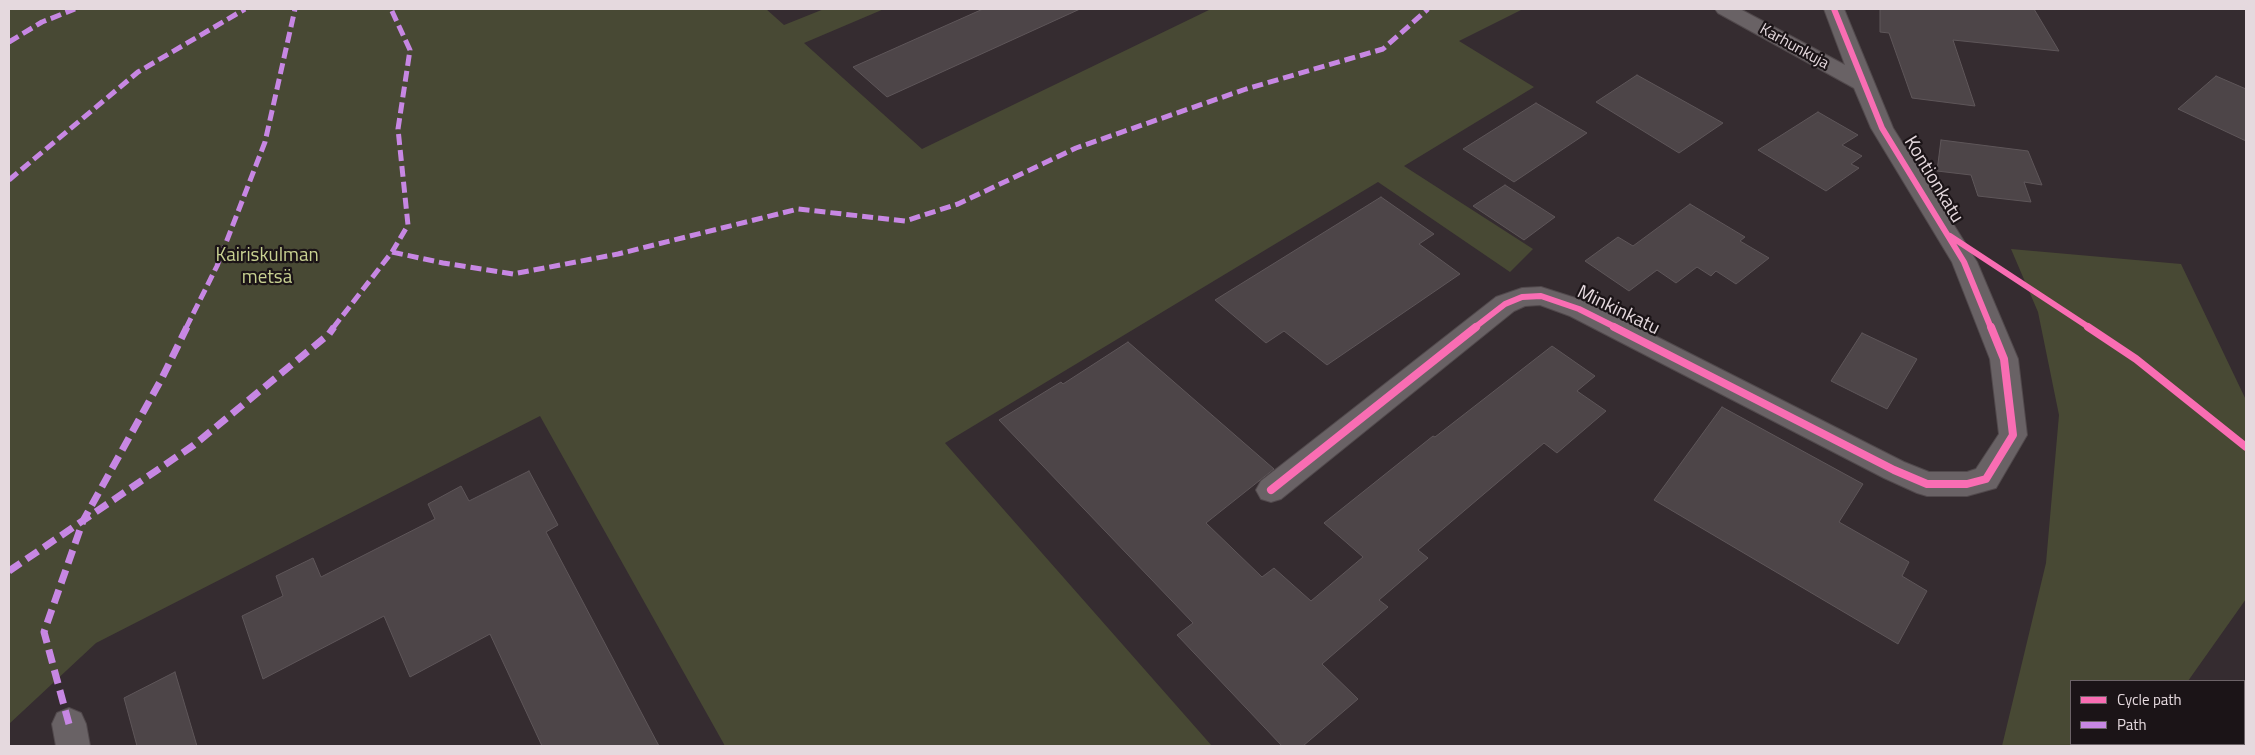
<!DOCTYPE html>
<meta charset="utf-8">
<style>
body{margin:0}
#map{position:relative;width:2255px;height:755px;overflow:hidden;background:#352c30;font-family:"Titillium Web",sans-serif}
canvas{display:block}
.frame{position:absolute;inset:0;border:10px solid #e5d9de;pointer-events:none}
.legend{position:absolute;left:2070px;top:680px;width:175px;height:65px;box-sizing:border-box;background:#1b1417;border:1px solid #6c6367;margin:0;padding:6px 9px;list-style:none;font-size:15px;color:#e5d9de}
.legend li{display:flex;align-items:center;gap:10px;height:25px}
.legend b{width:25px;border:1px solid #6c6367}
</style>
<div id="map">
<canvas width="2255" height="755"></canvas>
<div class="frame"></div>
<ul class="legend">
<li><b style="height:6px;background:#f96db3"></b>Cycle path</li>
<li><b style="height:6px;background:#c787e3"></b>Path</li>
</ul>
</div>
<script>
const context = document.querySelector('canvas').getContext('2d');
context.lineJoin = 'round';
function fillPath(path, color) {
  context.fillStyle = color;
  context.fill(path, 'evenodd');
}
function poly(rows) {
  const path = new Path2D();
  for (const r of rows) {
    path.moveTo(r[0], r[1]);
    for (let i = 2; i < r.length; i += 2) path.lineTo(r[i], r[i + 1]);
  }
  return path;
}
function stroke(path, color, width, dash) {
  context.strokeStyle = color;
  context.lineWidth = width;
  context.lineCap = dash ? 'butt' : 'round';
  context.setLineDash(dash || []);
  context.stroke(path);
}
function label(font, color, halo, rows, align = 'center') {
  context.font = font + ' "Titillium Web",sans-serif';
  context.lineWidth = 4.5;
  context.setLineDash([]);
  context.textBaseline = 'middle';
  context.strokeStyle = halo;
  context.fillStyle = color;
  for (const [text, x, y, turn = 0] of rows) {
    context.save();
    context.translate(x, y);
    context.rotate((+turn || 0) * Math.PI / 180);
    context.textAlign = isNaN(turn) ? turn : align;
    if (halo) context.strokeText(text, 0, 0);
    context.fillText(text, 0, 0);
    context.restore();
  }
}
fillPath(poly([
 [9,9,766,9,784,25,824,9,884,9,804,43,922,149,1211,9,1523,9,1459,41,1534,87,1404,166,1533,249,1510,272,1378,182,945,443,1212,746,725,746,540,416,96,643,9,724],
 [2011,249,2181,264,2246,400,2246,599,2188,681,2071,681,2071,744,2234,744,2237,746,2002,746,2046,563,2059,415,2038,312]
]), '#484934');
const building = poly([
 [983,9,1080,9,887,97,853,67,983,9],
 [1880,9,2034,9,2059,51,1953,40,1975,106,1912,98,1889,33,1880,32,1880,9],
 [1637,75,1723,123,1679,153,1596,102,1637,75],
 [2216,76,2246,89,2246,141,2178,109,2216,76],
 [1536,103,1587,133,1514,182,1463,149,1536,103],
 [1818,112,1858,135,1842,145,1862,156,1851,164,1859,168,1826,191,1758,150,1818,112],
 [1941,140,2028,151,2042,185,2024,182,2031,202,1978,196,1971,175,1937,171,1941,140],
 [1505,185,1555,217,1524,240,1473,206,1505,185],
 [1381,197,1434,234,1419,244,1460,274,1327,365,1284,331,1266,343,1215,300,1381,197],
 [1690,204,1745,237,1740,241,1769,258,1736,284,1716,271,1711,276,1697,267,1676,283,1657,270,1629,291,1585,261,1618,237,1633,246,1690,204],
 [1862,333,1917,359,1887,409,1831,381,1862,333],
 [1128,342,1274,469,1206,523,1262,577,1274,568,1311,601,1363,557,1324,523,1433,436,1435,437,1552,346,1595,376,1577,391,1606,411,1557,453,1544,443,1418,550,1428,558,1379,600,1388,607,1322,664,1358,699,1303,746,1282,746,1177,635,1193,623,999,420,1061,382,1063,384,1128,342],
 [1722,407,1863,484,1839,522,1909,562,1902,576,1927,591,1898,644,1654,500,1722,407],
 [529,471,558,525,546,532,659,746,542,746,490,634,410,677,384,616,263,679,242,616,283,596,276,576,313,558,321,577,435,519,428,504,461,486,469,501,529,471],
 [175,672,197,746,137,746,124,698,175,672]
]);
fillPath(building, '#4d4548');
stroke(building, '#5e5659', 1);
const minor = poly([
 [1715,9,1740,9,1845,65,1824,9,1844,9,1893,128,1977,262,2018,359,2027,435,1996,488,1967,496,1927,496,1917,493,1884,478,1570,316,1540,305,1525,306,1514,311,1281,499,1271,502,1261,499,1256,490,1261,481,1496,297,1522,288,1541,287,1588,302,1904,462,1929,472,1967,472,1976,469,1999,434,1990,359,1952,262,1871,128,1854,88,1718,13,1715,9],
 [69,708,81,713,86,724,90,746,56,746,52,724,57,713,69,708]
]);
stroke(minor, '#51494c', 2);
fillPath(minor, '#696265');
stroke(poly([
 [9,42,42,22,75,9],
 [9,180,138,72,245,9],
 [392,252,443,263,513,274,618,254,798,209,905,221,958,204,1076,148,1246,89,1383,49,1428,9],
 [186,328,217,266,265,142,295,9],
 [333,328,392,252,408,225,398,129,410,50,391,9]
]), '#c787e3', 5, [11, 5]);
stroke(poly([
 [9,571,194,445,329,334,334,327],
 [69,724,44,632,83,521,162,378,187,327]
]), '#c787e3', 7, [14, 7]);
stroke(poly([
 [1834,9,1882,128,1964,262,1991,328],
 [1950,236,2090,328],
 [1474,328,1505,304,1522,297,1541,296,1579,309,1617,328]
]), '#f96db3', 6);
stroke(poly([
 [1614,327,1894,470,1927,484,1967,484,1986,479,2013,435,2004,359,1991,327],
 [2088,327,2136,359,2246,447],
 [1271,490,1476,327]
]), '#f96db3', 8);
label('16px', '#e5d9de', '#1b1417', [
 ["Karhunkuja",1794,47,29]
]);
label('19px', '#e5d9de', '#1b1417', [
 ["Kontionkatu",1933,180,59],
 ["Minkinkatu",1618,311,26]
]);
label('19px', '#c8d191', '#1b1417', [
 ["Kairiskulman",267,256],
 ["metsä",267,278]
]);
</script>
